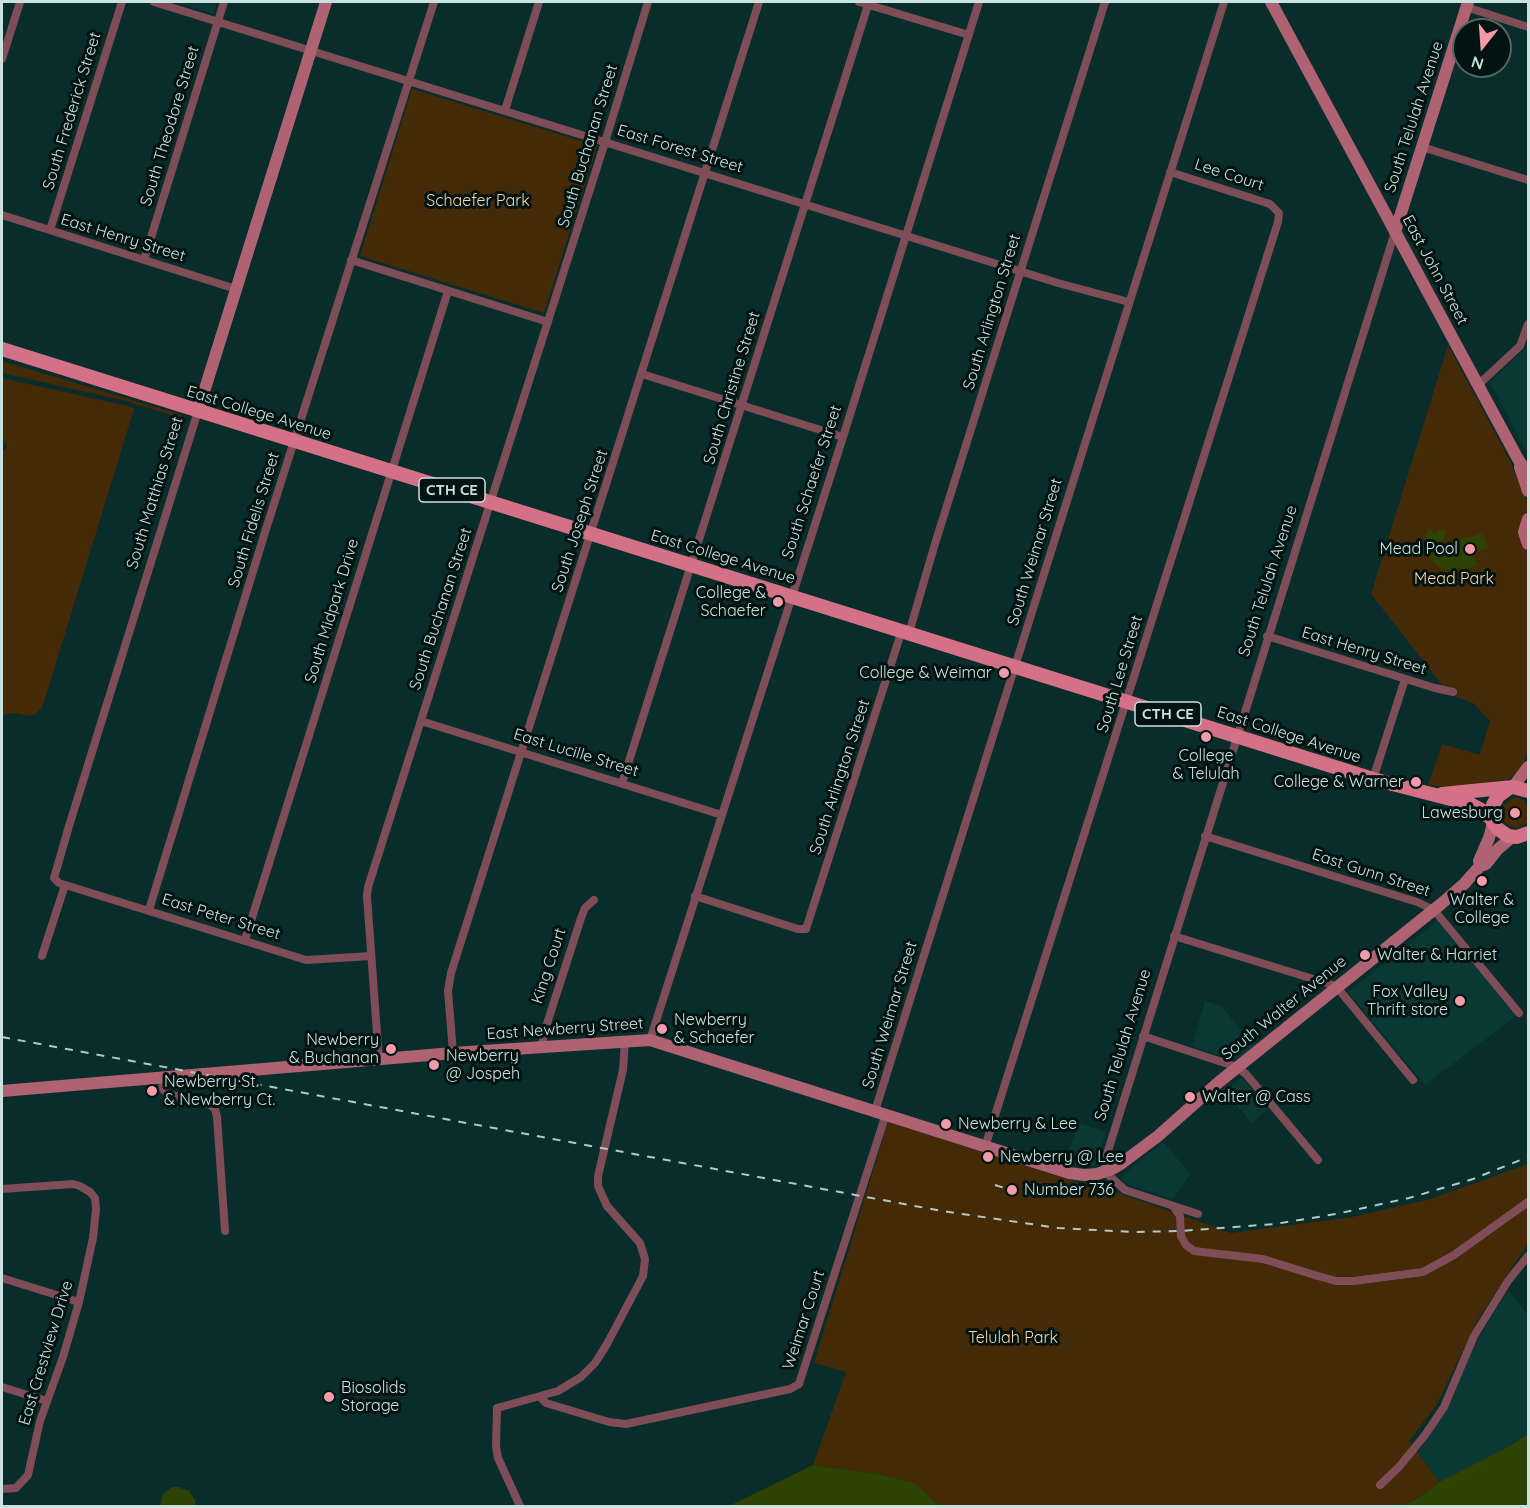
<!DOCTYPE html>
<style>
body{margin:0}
#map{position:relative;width:1530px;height:1508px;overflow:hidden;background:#082d2a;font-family:Quicksand,sans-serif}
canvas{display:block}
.frame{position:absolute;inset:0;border:3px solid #cae2df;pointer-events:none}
.north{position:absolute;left:1452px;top:18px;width:60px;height:60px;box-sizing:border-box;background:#021311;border:2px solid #526663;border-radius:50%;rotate:197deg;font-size:16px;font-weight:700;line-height:24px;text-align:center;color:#cae2df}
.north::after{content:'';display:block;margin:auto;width:21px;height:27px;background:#f39aab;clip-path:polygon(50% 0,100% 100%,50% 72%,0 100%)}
</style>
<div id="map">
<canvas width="1530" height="1508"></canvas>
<div class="frame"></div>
<div class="north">N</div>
</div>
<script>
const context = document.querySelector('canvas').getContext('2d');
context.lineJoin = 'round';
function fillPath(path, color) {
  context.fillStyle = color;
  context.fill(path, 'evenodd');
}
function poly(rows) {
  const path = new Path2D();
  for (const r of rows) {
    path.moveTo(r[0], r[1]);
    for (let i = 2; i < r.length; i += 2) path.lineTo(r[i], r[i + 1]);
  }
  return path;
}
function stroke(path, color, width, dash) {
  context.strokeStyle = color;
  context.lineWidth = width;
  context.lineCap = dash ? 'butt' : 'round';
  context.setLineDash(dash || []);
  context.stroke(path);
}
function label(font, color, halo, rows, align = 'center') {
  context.font = font + ' Quicksand,sans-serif';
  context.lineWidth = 6;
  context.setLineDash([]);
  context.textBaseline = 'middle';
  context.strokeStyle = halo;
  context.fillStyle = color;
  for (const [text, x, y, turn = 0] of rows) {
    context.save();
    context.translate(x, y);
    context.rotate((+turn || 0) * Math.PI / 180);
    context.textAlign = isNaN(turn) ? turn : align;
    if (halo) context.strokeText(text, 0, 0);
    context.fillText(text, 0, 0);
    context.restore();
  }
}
fillPath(poly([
 [174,2,217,2,213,14],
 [1528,346,1528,455,1490,382],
 [1437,921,1516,1016,1425,1085,1348,992],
 [1205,1001,1221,1006,1254,1045,1239,1058,1234,1060,1192,1046],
 [1242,1077,1268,1109,1251,1123,1225,1090],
 [1078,1123,1106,1132,1097,1162,1094,1166,1080,1167,1065,1163],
 [1163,1142,1191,1174,1173,1199,1128,1185,1124,1182,1121,1177],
 [1508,1290,1528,1315,1528,1434,1510,1446,1439,1482,1417,1453,1446,1411,1476,1342]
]), '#0a3935');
fillPath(poly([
 [412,89,597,146,544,313,360,256],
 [1448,345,1509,459,1528,504,1524,544,1528,552,1528,750,1523,766,1509,779,1467,786,1445,787,1428,785,1442,744,1480,755,1490,721,1473,703,1450,695,1371,594],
 [2,361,182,415,181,418,126,401,2,373],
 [2,378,132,407,134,409,44,702,41,709,35,714,29,716,14,713,2,715,2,452,7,448,2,438],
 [1515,797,1524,800,1528,806,1528,823,1518,828,1507,825,1501,816,1504,805],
 [888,1122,1079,1183,1104,1182,1118,1193,1231,1233,1352,1217,1430,1199,1528,1164,1528,1243,1477,1321,1436,1406,1409,1441,1439,1482,1430,1490,1403,1506,939,1506,915,1483,873,1473,813,1465,846,1372,814,1363]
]), '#452a07');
fillPath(poly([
 [1429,528,1436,535,1438,529,1447,531,1442,543,1456,556,1453,542,1483,533,1488,548,1473,553,1477,566,1456,571,1443,569,1436,565,1426,553,1425,536],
 [1528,1434,1528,1506,1403,1506,1427,1492,1439,1482,1510,1446],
 [813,1465,873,1473,915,1483,939,1506,729,1506],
 [172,1487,178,1487,189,1491,195,1500,195,1506,160,1506,163,1494]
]), '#2e4203');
stroke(poly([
 [154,2,1058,283,1129,302],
 [859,2,969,35],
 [1466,7,1528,27],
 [2,59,20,2],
 [505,110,539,2],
 [1422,147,1528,180],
 [2,215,236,289],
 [50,230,122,2],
 [144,260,224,2],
 [351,260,548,322],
 [642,374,843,437],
 [1478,385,1520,346,1528,324],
 [198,411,69,826,54,878,59,883,306,960,371,956],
 [909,633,934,547,1105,2],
 [1267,636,1435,688,1453,692],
 [421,721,722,815],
 [1373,779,1405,679],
 [622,783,869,2],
 [1205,836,1417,902,1434,910,1519,1013],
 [695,896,798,929,806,929,902,630],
 [149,910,266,529,434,2],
 [1174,936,1336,986,1413,1080],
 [245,940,448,291],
 [42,956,65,885],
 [1143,1036,1237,1067,1246,1074,1318,1160],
 [650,1040,843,437,979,2],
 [542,1046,544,1033,581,918,585,908,594,900],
 [453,1053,448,991,451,973,759,2],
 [379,1061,367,896,368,887,605,142,648,2],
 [162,1078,163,1089,167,1094,202,1102,210,1105,215,1109,217,1117,225,1231],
 [875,1111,1224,2],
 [985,1147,1278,222,1279,213,1270,204,1170,172],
 [2,1189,73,1184,80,1186,90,1192,95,1198,96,1209,93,1238,79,1302,63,1357,40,1421,28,1475,16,1488,2,1489],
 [1173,1206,1180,1216,1181,1236,1186,1245,1194,1251,1263,1259,1318,1276,1336,1281,1354,1281,1423,1272,1454,1255,1528,1202],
 [1198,1214,1125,1190,1105,1172,1107,1154,1395,232],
 [2,1278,79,1302],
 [2,1387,47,1401],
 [540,1397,546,1403,609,1422,626,1424,790,1389,799,1384,886,1114],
 [1380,1485,1399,1467,1425,1435,1444,1407,1474,1336,1508,1281,1528,1256],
 [520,1506,498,1458,496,1446,497,1408,558,1391,581,1377,595,1363,607,1344,643,1276,645,1259,640,1243,607,1206,598,1186,598,1176,623,1070,625,1040]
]), '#7e4d57', 8);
stroke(poly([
 [1271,2,1518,459,1528,474],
 [1395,232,1468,2],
 [198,411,326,2],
 [1520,467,1528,491],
 [1528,519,1524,532,1528,544],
 [1513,787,1528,767],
 [1480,866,1479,861,1489,838,1493,823],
 [2,1091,453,1053,650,1040,1069,1173,1084,1175,1097,1174,1112,1169,1122,1163,1158,1136,1219,1082,1441,904,1464,884,1480,866,1486,864,1497,850,1512,837]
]), '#ae6272', 12);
stroke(poly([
 [2,349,1373,779,1470,804,1481,810,1493,820],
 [1509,788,1498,796,1493,805,1493,823,1498,829,1508,836,1517,837,1528,833],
 [1442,794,1513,787,1528,791]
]), '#d47187', 14);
stroke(poly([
 [2,1037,942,1211,1058,1228,1133,1232,1180,1231,1275,1224,1336,1214,1409,1198,1473,1179,1528,1157],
 [995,1185,1027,1195]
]), '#b0cac7', 2, [8, 8]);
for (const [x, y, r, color] of [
 [1470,549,6,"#f39aab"],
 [778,602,6,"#f39aab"],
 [1004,673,6,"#f39aab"],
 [1206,737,6,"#f39aab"],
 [1416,782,6,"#f39aab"],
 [1515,813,6,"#f39aab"],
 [1482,881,6,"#f39aab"],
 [1365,955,6,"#f39aab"],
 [1460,1001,6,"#f39aab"],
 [662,1029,6,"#f39aab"],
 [391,1049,6,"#f39aab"],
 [434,1065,6,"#f39aab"],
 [152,1091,6,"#f39aab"],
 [1190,1097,6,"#f39aab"],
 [946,1124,6,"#f39aab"],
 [988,1157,6,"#f39aab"],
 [1012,1190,6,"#f39aab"],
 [329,1397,6,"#f39aab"]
]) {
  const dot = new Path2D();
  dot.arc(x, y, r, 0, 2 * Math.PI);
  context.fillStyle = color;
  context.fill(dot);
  stroke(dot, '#021311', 2);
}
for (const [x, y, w] of [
 [452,490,66],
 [1168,714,66]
]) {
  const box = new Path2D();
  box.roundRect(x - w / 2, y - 12, w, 24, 4.5);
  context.fillStyle = '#021311';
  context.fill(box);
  stroke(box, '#cae2df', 1.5);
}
label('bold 15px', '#cae2df', null, [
 ["CTH CE",452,490],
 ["CTH CE",1168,714]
]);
label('16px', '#cae2df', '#021311', [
 ["South Frederick Street",72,111,-73],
 ["South Telulah Avenue",1414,117,-72],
 ["South Theodore Street",170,126,-73],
 ["South Buchanan Street",588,146,-73],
 ["East Forest Street",680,149,17],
 ["Lee Court",1229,175,18],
 ["East Henry Street",123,238,17],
 ["East John Street",1435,270,62],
 ["South Arlington Street",992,312,-73],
 ["South Christine Street",732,388,-73],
 ["East College Avenue",259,413,17],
 ["South Schaefer Street",812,482,-72],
 ["South Matthias Street",155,493,-73],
 ["South Fidelis Street",254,520,-73],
 ["South Joseph Street",580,521,-72],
 ["South Weimar Street",1035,552,-73],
 ["East College Avenue",723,557,17],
 ["South Telulah Avenue",1268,581,-72],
 ["South Buchanan Street",441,609,-72],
 ["South Midpark Drive",332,611,-73],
 ["East Henry Street",1364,651,17],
 ["South Lee Street",1120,674,-73],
 ["East College Avenue",1289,735,18],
 ["East Lucille Street",576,753,17],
 ["South Arlington Street",840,777,-72],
 ["East Gunn Street",1371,873,18],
 ["East Peter Street",221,917,17],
 ["King Court",549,966,-72],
 ["South Walter Avenue",1284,1008,-39],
 ["South Weimar Street",890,1015,-73],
 ["East Newberry Street",565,1029,-4],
 ["South Telulah Avenue",1123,1045,-73],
 ["Weimar Court",804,1320,-72],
 ["East Crestview Drive",46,1353,-73]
]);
label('16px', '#fbd3aa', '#021311', [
 ["Schaefer Park",478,201],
 ["Mead Park",1454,579],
 ["Telulah Park",1013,1338]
]);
label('16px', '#cae2df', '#021311', [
 ["Mead Pool",1458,549,"right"],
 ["College &",766,593,"right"],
 ["Schaefer",766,611,"right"],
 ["College & Weimar",992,673,"right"],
 ["College",1206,756,"center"],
 ["& Telulah",1206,774,"center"],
 ["College & Warner",1404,782,"right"],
 ["Lawesburg",1503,813,"right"],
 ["Walter &",1482,900,"center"],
 ["College",1482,918,"center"],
 ["Walter & Harriet",1377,955],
 ["Fox Valley",1448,992,"right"],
 ["Thrift store",1448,1010,"right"],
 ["Newberry",674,1020],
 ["& Schaefer",674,1038],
 ["Newberry",379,1040,"right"],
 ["& Buchanan",379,1058,"right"],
 ["Newberry",446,1056],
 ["@ Jospeh",446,1074],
 ["Newberry St.",164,1082],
 ["& Newberry Ct.",164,1100],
 ["Walter @ Cass",1202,1097],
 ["Newberry & Lee",958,1124],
 ["Newberry @ Lee",1000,1157],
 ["Number 736",1024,1190],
 ["Biosolids",341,1388],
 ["Storage",341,1406]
], 'left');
</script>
